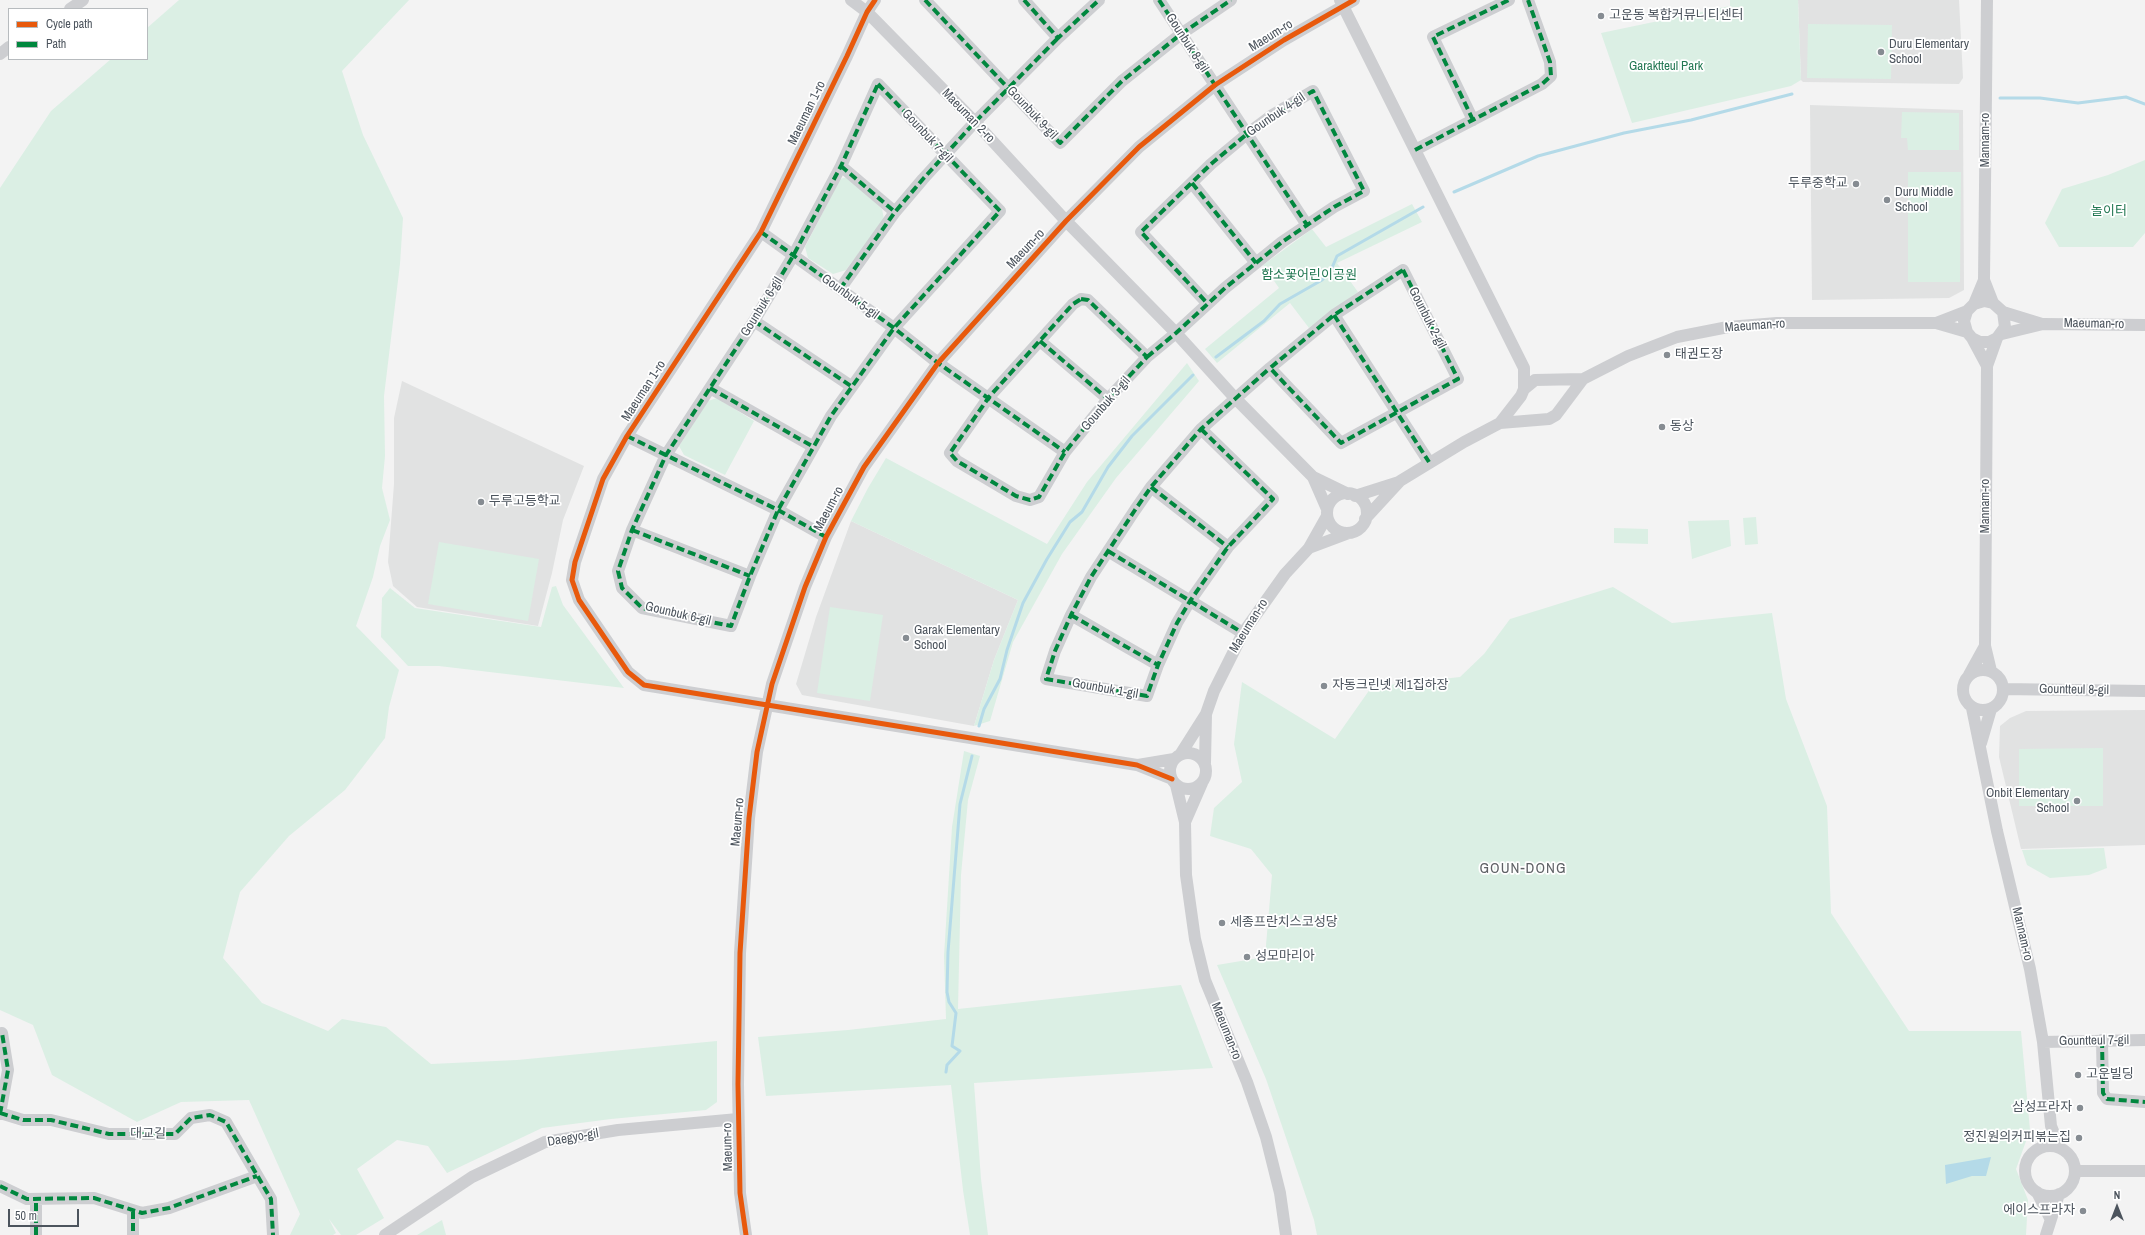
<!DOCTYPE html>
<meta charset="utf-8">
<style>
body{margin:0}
#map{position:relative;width:2145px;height:1235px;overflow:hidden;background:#f3f3f3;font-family:"Archivo Narrow",sans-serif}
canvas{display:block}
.legend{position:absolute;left:8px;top:8px;width:140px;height:52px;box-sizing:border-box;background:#fff;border:1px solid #b7bbbe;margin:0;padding:5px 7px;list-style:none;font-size:12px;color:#4c545d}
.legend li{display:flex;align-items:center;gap:8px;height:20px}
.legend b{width:20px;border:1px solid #b7bbbe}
.north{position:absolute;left:2097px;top:1187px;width:40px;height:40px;-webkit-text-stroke:3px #fff;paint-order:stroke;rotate:0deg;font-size:11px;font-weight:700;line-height:16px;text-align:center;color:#4c545d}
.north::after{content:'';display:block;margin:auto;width:14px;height:18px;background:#4c545d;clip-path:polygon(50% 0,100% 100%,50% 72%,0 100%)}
.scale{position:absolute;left:8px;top:1209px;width:71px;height:18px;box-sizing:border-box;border:2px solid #4c545d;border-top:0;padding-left:5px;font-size:12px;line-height:14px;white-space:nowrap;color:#4c545d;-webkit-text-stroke:3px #fff;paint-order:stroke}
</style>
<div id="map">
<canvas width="2145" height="1235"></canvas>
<ul class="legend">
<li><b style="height:5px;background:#e8590c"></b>Cycle path</li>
<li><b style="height:5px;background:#00873e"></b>Path</li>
</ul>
<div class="north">N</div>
<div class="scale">50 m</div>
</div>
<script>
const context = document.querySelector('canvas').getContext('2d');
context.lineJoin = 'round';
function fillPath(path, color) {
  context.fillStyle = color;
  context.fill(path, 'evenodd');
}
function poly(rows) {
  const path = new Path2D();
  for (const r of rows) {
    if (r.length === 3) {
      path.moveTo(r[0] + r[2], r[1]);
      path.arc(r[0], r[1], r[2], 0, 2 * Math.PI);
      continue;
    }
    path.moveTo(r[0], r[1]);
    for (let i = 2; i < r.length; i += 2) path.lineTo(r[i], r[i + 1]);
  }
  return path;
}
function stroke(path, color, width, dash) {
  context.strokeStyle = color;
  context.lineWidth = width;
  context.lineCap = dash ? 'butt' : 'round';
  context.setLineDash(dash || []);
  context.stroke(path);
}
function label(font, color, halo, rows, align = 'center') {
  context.font = font + ' "Archivo Narrow","Noto Sans KR",sans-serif';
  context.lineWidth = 3.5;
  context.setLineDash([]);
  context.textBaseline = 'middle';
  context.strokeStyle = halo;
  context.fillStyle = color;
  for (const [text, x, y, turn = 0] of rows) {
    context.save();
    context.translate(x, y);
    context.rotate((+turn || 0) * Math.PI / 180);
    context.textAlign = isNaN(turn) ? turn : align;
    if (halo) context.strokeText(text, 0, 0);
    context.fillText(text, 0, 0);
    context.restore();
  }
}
fillPath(poly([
 [1798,0,1959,0,1963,78,1959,84,1803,82,1801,80],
 [1810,105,1963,110,1964,290,1949,298,1812,300],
 [402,381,584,466,563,520,552,573,538,626,417,607,393,586,388,562,394,484,394,418],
 [851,521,1018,600,994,660,974,726,802,695,796,684,816,617],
 [2145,710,2145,845,2021,849,1999,757,2000,726,2010,718,2026,711]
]), '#e1e2e2');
fillPath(poly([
 [179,0,409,0,342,71,363,135,403,218,400,264,384,396,385,456,382,488,390,520,380,546,373,577,356,626,399,670,389,707,385,738,345,790,289,836,240,892,223,958,262,1003,328,1031,342,1019,386,1027,431,1064,517,1060,717,1041,717,1102,706,1110,611,1119,542,1128,447,1173,428,1146,397,1140,357,1169,384,1218,356,1235,341,1235,329,1219,336,1233,333,1235,290,1235,300,1214,249,1100,181,1102,137,1122,52,1075,33,1025,0,1010,0,188,51,111,111,59,147,59,147,28],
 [1730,0,1798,0,1801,80,1791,86,1632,123,1601,33,1730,6],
 [1808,24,1892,25,1891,79,1807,78],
 [1902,112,1959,113,1959,150,1908,150,1907,138,1901,138],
 [2145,160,2145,233,2133,247,2059,247,2045,223,2062,189,2108,175],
 [1908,172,1961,172,1960,282,1908,282],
 [847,177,882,209,884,219,846,270,833,274,808,258,805,247,840,179],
 [1412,204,1422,222,1337,263,1358,292,1309,328,1290,303,1217,363,1205,349,1279,288,1263,265,1312,229,1326,247],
 [1187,363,1199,381,1116,478,1062,554,1013,642,990,721,974,726,994,660,1018,600,851,521,868,488,886,458,1047,544,1087,482],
 [717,398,754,421,725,475,684,455,679,446,708,401],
 [1756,517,1758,544,1745,545,1743,518],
 [1729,520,1731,546,1692,559,1688,521],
 [1614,528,1648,529,1648,544,1614,543],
 [439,542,539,559,528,621,428,604],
 [556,586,563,605,624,688,439,666,408,666,381,637,382,598,390,588,415,608,541,627,552,587],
 [1613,587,1672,623,1772,613,1786,699,1827,806,1831,913,1909,1031,2021,1031,2030,1130,2016,1169,2028,1200,2026,1235,1317,1235,1314,1220,1266,1079,1217,965,1265,957,1272,875,1251,849,1210,836,1214,808,1242,782,1234,744,1242,682,1335,739,1375,682,1389,685,1460,677,1484,654,1510,619],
 [830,607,883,615,870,701,817,693],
 [2103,748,2103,806,2019,806,2019,749],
 [964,751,980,756,968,800,961,875,958,1009,1181,985,1213,1068,974,1083,981,1179,988,1235,970,1235,963,1190,951,1085,766,1096,758,1037,848,1030,946,1019,944,956,952,827],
 [2104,848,2107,868,2089,875,2050,878,2027,865,2022,850],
 [442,1220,446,1235,417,1235]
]), '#dbefe4');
fillPath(poly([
 [1991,1157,1986,1176,1972,1176,1946,1184,1945,1165]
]), '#b4dae8');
stroke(poly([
 [2000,98,2040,98,2078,103,2126,97,2145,104],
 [1454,192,1538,156,1624,133,1691,120,1792,94],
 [1216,357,1264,321,1280,304,1322,280,1331,270,1337,256,1423,207],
 [979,726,984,709,1000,679,1007,650,1023,603,1047,559,1070,522,1082,512,1108,467,1132,436,1193,375],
 [946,1072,947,1065,960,1051,952,1046,956,1013,949,1002,947,992,948,952,960,804,972,756]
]), '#b4dae8', 3);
stroke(poly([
 [851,0,867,12,975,122,1066,221,1176,333,1234,397,1313,477,1348,494],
 [875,0,867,12,847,56,761,232,627,436,603,479,575,562,572,580,579,600,628,672,644,685,1137,765,1172,779],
 [925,0,1060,143,1122,81,1181,34,1231,0],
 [1024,0,1058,38,1099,0],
 [1159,0,1307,225],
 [1340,0,1524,368,1524,389],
 [1987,0,1984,280,1993,303],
 [70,9,83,0],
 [0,54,9,47],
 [878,84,1000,211,894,328,831,416,778,510,750,576,731,626,642,608,622,588,618,571,632,530,666,455,754,321,793,256,841,166,878,84],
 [1473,120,1433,37,1509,0],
 [1415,150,1542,84,1551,76,1550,62,1528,0],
 [841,166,895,212],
 [1192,183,1256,263],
 [761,232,894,328,938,363,1065,452],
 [1403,270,1458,379,1341,443,1270,368,1334,315,1403,270],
 [840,289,895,212,923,179,975,122,1058,38],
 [1081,299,1088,300,1147,357,1108,399,1065,452,1039,497,1030,500,1016,496,957,461,950,453,989,397,1073,304,1081,299],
 [1967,311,1964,321,1967,332,1972,338,1980,342,1989,342,1997,338,2005,327,2003,312,1993,303,1984,301,1974,304],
 [2003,312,2042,324],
 [1334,315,1429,462],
 [754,321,851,386],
 [1936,323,1967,311,1974,304,1984,280],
 [2002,334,2043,324,2145,325],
 [1972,338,1987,366],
 [1040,341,1108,399],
 [1147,357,1176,333,1225,288,1282,242,1334,207,1364,191,1313,91,1271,116,1247,134,1211,164,1141,232,1207,303],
 [710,388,812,446],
 [1500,423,1521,396,1524,389,1535,380,1583,379,1628,356,1677,337,1728,327,1777,323,1936,323,1967,332],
 [1201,429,1273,499,1228,547,1190,601,1177,623,1158,665,1147,696,1046,679,1055,651,1071,615,1091,577,1135,510,1151,487,1201,429,1270,368],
 [627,436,778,510,826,537],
 [1313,477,1327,509],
 [1151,487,1228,547],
 [1347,513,20],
 [1355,496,1399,482],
 [1365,519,1400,481,1464,442,1500,423,1549,419,1556,415,1583,379],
 [632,530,750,576],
 [1309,548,1349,533],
 [1108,551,1243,633],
 [1071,615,1158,665],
 [1983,690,20],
 [1991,671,1985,646,1987,366,1997,338],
 [1969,675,1985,646],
 [2003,689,2145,691],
 [1972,708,1997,831,2030,969,2043,1042,2051,1126,2060,1148],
 [1981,743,1991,709],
 [1188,771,18],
 [1180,755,1206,714,1214,691,1243,633,1285,574,1309,548,1327,516],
 [1205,763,1206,714],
 [1138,765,1174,759],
 [1176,785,1185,822,1186,875,1195,939,1205,980,1247,1082,1266,1137,1280,1193,1286,1235],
 [1185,822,1202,783],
 [2102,1040,2103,1093,2107,1099,2145,1102],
 [2043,1042,2145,1040],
 [0,1113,23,1120,51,1120,109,1134,175,1134,191,1118,210,1115,226,1122,271,1199,273,1235],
 [0,1114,8,1070,2,1033],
 [2050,1171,25],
 [2075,1171,2145,1171],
 [0,1186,27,1199,94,1198,142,1213,169,1208,257,1176],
 [2037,1192,2050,1218],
 [133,1211,133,1235],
 [36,1235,36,1199],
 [385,1235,472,1177,545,1142,618,1130,738,1119],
 [746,1235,740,1193,738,1084,740,953,749,818,757,752,772,684,805,587,826,537,864,467,938,363,1066,221,1139,147,1215,85,1284,40,1354,0],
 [2046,1235,2059,1194]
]), '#cdced1', 12);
stroke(poly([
 [925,0,1060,143,1122,81,1181,34,1231,0],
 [1024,0,1058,38,1099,0],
 [1159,0,1307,225],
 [878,84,1000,211,894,328,831,416,778,510,750,576,731,626,642,608,622,588,618,571,632,530,666,455,754,321,793,256,841,166,878,84],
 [1473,120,1433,37,1509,0],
 [1415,150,1542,84,1551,76,1550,62,1528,0],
 [841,166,895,212],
 [1192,183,1256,263],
 [761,232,894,328,938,363,1065,452],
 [1403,270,1458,379,1341,443,1270,368,1334,315,1403,270],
 [840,289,895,212,923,179,975,122,1058,38],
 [1081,299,1088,300,1147,357,1108,399,1065,452,1039,497,1030,500,1016,496,957,461,950,453,989,397,1073,304,1081,299],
 [1334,315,1429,462],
 [754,321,851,386],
 [1040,341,1108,399],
 [1147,357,1176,333,1225,288,1282,242,1334,207,1364,191,1313,91,1271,116,1247,134,1211,164,1141,232,1207,303],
 [710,388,812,446],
 [1201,429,1273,499,1228,547,1190,601,1177,623,1158,665,1147,696,1046,679,1055,651,1071,615,1091,577,1135,510,1151,487,1201,429,1270,368],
 [627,436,778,510,826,537],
 [1151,487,1228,547],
 [632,530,750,576],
 [1108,551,1243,633],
 [1071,615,1158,665],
 [2102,1040,2103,1093,2107,1099,2145,1102],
 [0,1113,23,1120,51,1120,109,1134,175,1134,191,1118,210,1115,226,1122,271,1199,273,1235],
 [0,1114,8,1070,2,1033],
 [0,1186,27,1199,94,1198,142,1213,169,1208,257,1176],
 [133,1211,133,1235],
 [36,1235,36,1199]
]), '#00873e', 4, [8, 4]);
stroke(poly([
 [875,0,867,12,847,56,761,232,627,436,603,479,575,562,572,580,579,600,628,672,644,685,1137,765,1172,779],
 [746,1235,740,1193,738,1084,740,953,749,818,757,752,772,684,805,587,826,537,864,467,938,363,1066,221,1139,147,1215,85,1284,40,1354,0]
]), '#e8590c', 5);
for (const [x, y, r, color] of [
 [1601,16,4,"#868c92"],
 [1881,52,4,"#868c92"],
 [1856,184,4,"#868c92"],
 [1887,200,4,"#868c92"],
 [1667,355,4,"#868c92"],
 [1662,427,4,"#868c92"],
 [481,502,4,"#868c92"],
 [906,638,4,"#868c92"],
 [1324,686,4,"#868c92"],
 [2077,801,4,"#868c92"],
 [1222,923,4,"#868c92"],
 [1247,957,4,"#868c92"],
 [2078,1075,4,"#868c92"],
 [2080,1108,4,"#868c92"],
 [2079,1138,4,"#868c92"],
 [2083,1211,4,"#868c92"]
]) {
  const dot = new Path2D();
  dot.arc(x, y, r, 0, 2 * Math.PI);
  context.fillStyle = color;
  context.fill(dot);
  stroke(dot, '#fff', 1.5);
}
label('13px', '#4c545d', '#fff', [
 ["고운동 복합커뮤니티센터",1609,16],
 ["Duru Elementary",1889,45],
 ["School",1889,60],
 ["두루중학교",1848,184,"right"],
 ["Duru Middle",1895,193],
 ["School",1895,208],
 ["태권도장",1675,355],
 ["동상",1670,427],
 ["두루고등학교",489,502],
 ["Garak Elementary",914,631],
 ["School",914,646],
 ["자동크린넷 제1집하장",1332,686],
 ["Onbit Elementary",2069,794,"right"],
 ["School",2069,809,"right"],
 ["세종프란치스코성당",1230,923],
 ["성모마리아",1255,957],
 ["고운빌딩",2086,1075],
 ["삼성프라자",2072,1108,"right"],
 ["정진원의커피볶는집",2071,1138,"right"],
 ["에이스프라자",2075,1211,"right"]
], 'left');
label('13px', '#4c545d', '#fff', [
 ["Maeum-ro",1271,36,-32],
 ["Gounbuk 8-gil",1187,43,57],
 ["Maeuman 1-ro",807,113,-64],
 ["Gounbuk 9-gil",1032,113,47],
 ["Gounbuk 4-gil",1276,115,-34],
 ["Maeuman 2-ro",968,116,46],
 ["Gounbuk 7-gil",927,136,47],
 ["Mannam-ro",1986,140,-90],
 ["Maeum-ro",1026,249,-47],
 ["Gounbuk 5-gil",850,297,36],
 ["Gounbuk 6-gil",762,307,-58],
 ["Gounbuk 2-gil",1427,318,63],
 ["Maeuman-ro",2094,324,1],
 ["Maeuman-ro",1755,326,-4],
 ["Maeuman 1-ro",644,391,-57],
 ["Gounbuk 3-gil",1106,404,-49],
 ["Mannam-ro",1986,506,-90],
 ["Maeum-ro",829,509,-62],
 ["Gounbuk 6-gil",678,614,13],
 ["Maeuman-ro",1249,626,-58],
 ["Gounbuk 1-gil",1105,689,10],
 ["Gountteul 8-gil",2074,690,1],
 ["Maeum-ro",738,822,-85],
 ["Mannam-ro",2022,934,77],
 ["Maeuman-ro",1226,1031,68],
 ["Gountteul 7-gil",2094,1041,-1],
 ["대교길",148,1134,1],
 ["Daegyo-gil",573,1138,-10],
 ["Maeum-ro",728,1147,-91]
]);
label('13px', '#237853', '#fff', [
 ["Garaktteul Park",1666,67],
 ["놀이터",2109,212],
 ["함소꽃어린이공원",1309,276]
]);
context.letterSpacing = '1px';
label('15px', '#5f6266', '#fff', [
 ["GOUN-DONG",1523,869]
]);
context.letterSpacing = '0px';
</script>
